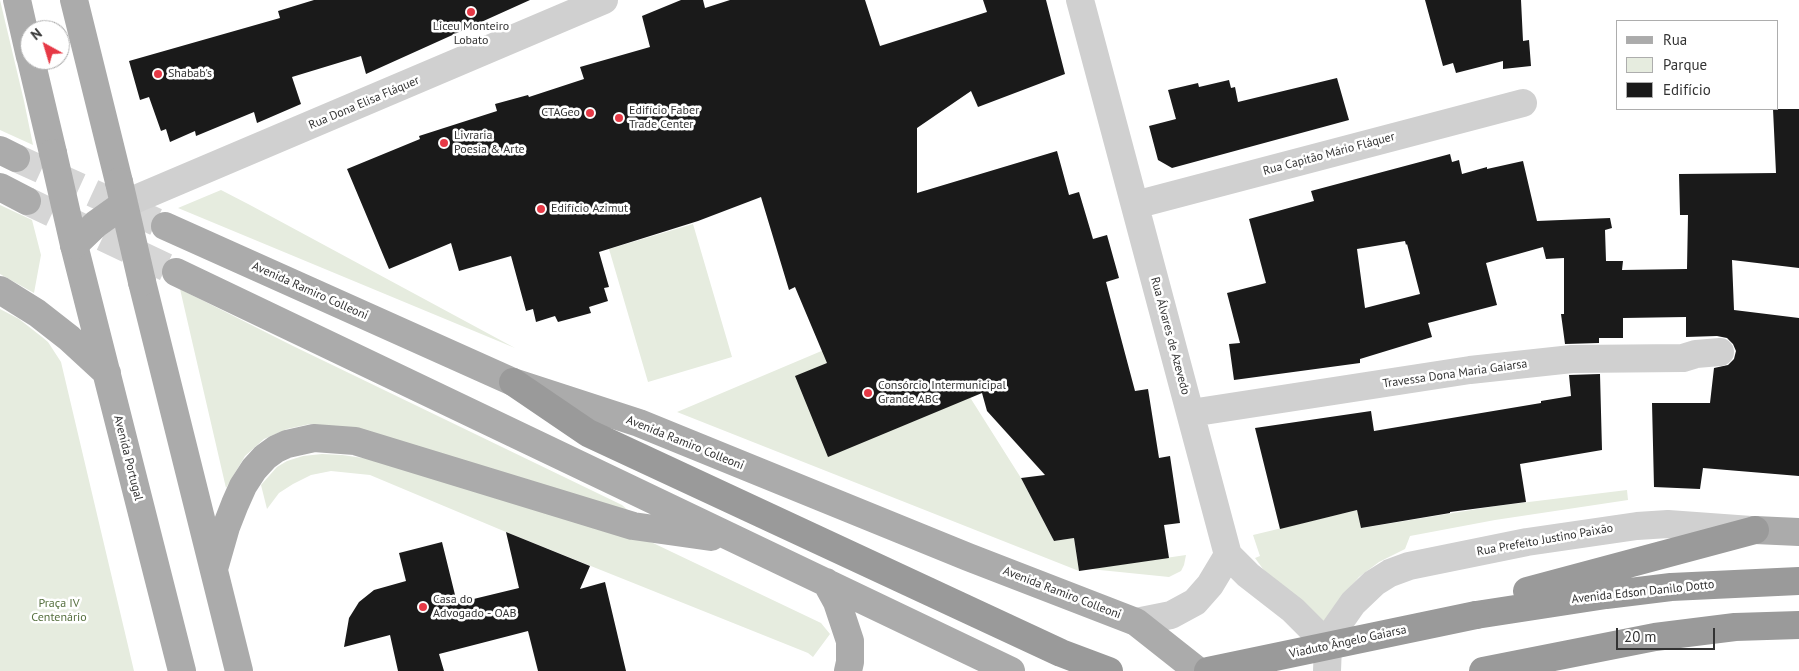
<!DOCTYPE html>
<meta charset="utf-8">
<style>
body{margin:0}
#map{position:relative;width:1799px;height:671px;overflow:hidden;background:#fff;font-family:"PT Sans",sans-serif}
canvas{display:block}
.legend{position:absolute;left:1616px;top:20px;width:162px;height:90px;box-sizing:border-box;background:#fff;border:1px solid #adadad;margin:0;padding:6px 9px;list-style:none;font-size:15px;color:#333}
.legend li{display:flex;align-items:center;gap:10px;height:25px}
.legend b{width:25px;border:1px solid #adadad}
.north{position:absolute;left:20px;top:20px;width:50px;height:50px;box-sizing:border-box;background:#fff;border:1px solid #adadad;border-radius:50%;rotate:321deg;font-size:14px;font-weight:700;line-height:20px;text-align:center;color:#333}
.north::after{content:'';display:block;margin:auto;width:18px;height:22px;background:#e63946;clip-path:polygon(50% 0,100% 100%,50% 72%,0 100%)}
.scale{position:absolute;left:1616px;top:628px;width:99px;height:22px;box-sizing:border-box;border:2px solid #333;border-top:0;padding-left:6px;font-size:15px;line-height:18px;white-space:nowrap;color:#333;-webkit-text-stroke:4px #fff;paint-order:stroke}
</style>
<div id="map">
<canvas width="1799" height="671"></canvas>
<ul class="legend">
<li><b style="height:6px;background:#ababab"></b>Rua</li>
<li><b style="height:14px;background:#e6ecdf"></b>Parque</li>
<li><b style="height:14px;background:#1a1a1a"></b>Edifício</li>
</ul>
<div class="north">N</div>
<div class="scale">20 m</div>
</div>
<script>
const context = document.querySelector('canvas').getContext('2d');
context.lineJoin = 'round';
function fillPath(path, color) {
  context.fillStyle = color;
  context.fill(path, 'evenodd');
}
function poly(rows) {
  const path = new Path2D();
  for (const r of rows) {
    path.moveTo(r[0], r[1]);
    for (let i = 2; i < r.length; i += 2) path.lineTo(r[i], r[i + 1]);
  }
  return path;
}
function stroke(path, color, width, dash) {
  context.strokeStyle = color;
  context.lineWidth = width;
  context.lineCap = dash ? 'butt' : 'round';
  context.setLineDash(dash || []);
  context.stroke(path);
}
function label(font, color, halo, rows, align = 'center') {
  context.font = font + ' "PT Sans",sans-serif';
  context.lineWidth = 5;
  context.setLineDash([]);
  context.textBaseline = 'middle';
  context.strokeStyle = halo;
  context.fillStyle = color;
  for (const [text, x, y, turn = 0] of rows) {
    context.save();
    context.translate(x, y);
    context.rotate((+turn || 0) * Math.PI / 180);
    context.textAlign = isNaN(turn) ? turn : align;
    if (halo) context.strokeText(text, 0, 0);
    context.fillText(text, 0, 0);
    context.restore();
  }
}
fillPath(poly([
 [0,0,24,101,33,145,0,130],
 [221,190,250,205,515,348,178,208],
 [0,205,32,220,41,255,34,293,0,274],
 [693,224,732,357,648,382,609,249],
 [180,289,293,346,622,505,630,512,342,428,321,425,310,424,287,429,264,439,245,456,226,488],
 [928,306,966,391,1021,478,1054,541,1074,538,1079,571,677,412],
 [0,309,19,319,42,337,48,342,61,362,134,671,0,671],
 [322,454,342,455,377,460,653,543,821,623,830,634,813,657,808,653,506,532,370,475,331,471,311,475,293,484,279,493,267,509,261,485,277,467,287,461,303,456],
 [1627,490,1628,500,1495,520,1410,536,1405,549,1379,562,1359,577,1341,598,1329,620,1321,622,1263,569,1255,558,1260,556,1253,535,1357,510,1362,528,1496,506],
 [1186,555,1184,565,1181,571,1169,577,1090,569]
]), '#e6ecdf');
fillPath(poly([
 [314,0,530,0,366,74,361,56,292,77,301,104,257,123,254,112,196,136,195,131,170,142,166,129,161,131,149,97,140,100,129,61,280,18,278,11],
 [681,0,703,0,705,8,730,0,865,0,880,46,987,12,983,0,1046,0,1065,74,978,107,971,91,917,128,917,193,1057,151,1069,195,1079,192,1093,239,1107,235,1119,278,1106,282,1135,391,1148,389,1159,458,1170,456,1180,523,1164,525,1169,558,1079,571,1074,538,1054,541,1021,478,1045,475,987,411,982,393,828,457,795,376,827,363,795,287,789,290,761,197,698,221,599,252,609,287,604,288,608,301,589,307,591,313,558,322,555,316,536,322,533,309,526,311,511,256,459,271,451,243,389,269,347,169,420,139,419,136,497,111,495,104,528,95,529,97,584,79,580,67,650,47,642,16],
 [1425,0,1521,0,1523,41,1529,40,1531,66,1503,69,1503,61,1456,73,1453,63,1443,66],
 [1337,78,1349,120,1172,168,1158,160,1149,126,1176,119,1168,90,1198,83,1199,87,1229,80,1231,88,1235,87,1238,102],
 [1773,109,1799,109,1799,268,1732,260,1734,310,1799,318,1799,476,1703,468,1700,489,1654,487,1652,403,1710,403,1714,368,1728,365,1734,359,1736,351,1733,344,1727,338,1717,336,1686,337,1686,317,1623,318,1623,338,1599,338,1599,343,1565,344,1561,314,1564,314,1564,258,1546,259,1543,247,1486,263,1497,305,1428,323,1432,337,1360,359,1360,363,1234,380,1229,344,1240,343,1227,293,1266,283,1249,219,1314,201,1311,191,1450,154,1452,162,1459,160,1462,174,1487,167,1487,169,1523,161,1537,221,1610,218,1612,228,1605,230,1606,261,1623,261,1622,270,1687,269,1688,215,1680,215,1679,174,1776,173],
 [1405,241,1406,245,1407,244,1420,294,1365,308,1357,249],
 [1600,374,1602,450,1520,464,1526,502,1450,512,1450,513,1361,528,1357,510,1280,529,1255,428,1371,411,1374,431,1541,403,1541,401,1571,396,1569,375],
 [506,532,590,566,580,589,605,582,626,671,538,671,528,631,439,654,444,671,398,671,390,635,344,647,349,618,359,602,374,590,406,581,399,553,442,542,457,603,519,588]
]), '#1a1a1a');
stroke(poly([
 [16,158,165,226],
 [27,201,176,272]
]), '#d6d6d6', 28, [28, 14]);
stroke(poly([
 [1080,0,1228,555,1210,585,1195,602,1171,615,1136,622],
 [124,204,604,0],
 [1135,205,1523,103],
 [1191,413,1470,370,1572,359,1683,358,1696,354,1720,352],
 [1228,555,1248,575,1293,610,1328,645],
 [1327,671,1328,645,1332,633,1353,603,1374,583,1390,573,1409,566,1527,542,1637,526,1668,524,1751,530]
]), '#d0d0d0', 28);
stroke(poly([
 [17,0,30,57],
 [74,0,119,182],
 [31,60,53,153],
 [0,150,16,158],
 [0,187,27,201],
 [165,226,513,382,639,423,968,557,1136,622,1198,671],
 [74,245,182,671],
 [176,272,1011,671],
 [142,282,239,671],
 [0,290,37,313,69,338,107,373],
 [1755,530,1799,532],
 [214,569,226,527,235,504,243,486,254,469,265,457,276,449,287,444,314,438,355,441,633,526,711,537],
 [826,582,837,602,850,641,850,662,848,671]
]), '#ababab', 28);
stroke(poly([
 [513,382,588,433,1061,653,1109,671],
 [1527,591,1755,530],
 [1476,615,1606,595,1671,587,1799,581],
 [1483,671,1655,637,1735,627,1799,625]
]), '#9a9a9a', 28);
stroke(poly([
 [53,153,74,245],
 [119,182,142,282],
 [74,245,96,224,124,204]
]), '#ababab', 28);
stroke(poly([
 [1208,671,1476,615]
]), '#9a9a9a', 28);
for (const [x, y, r, color] of [
 [471,12,5,"#e63946"],
 [158,74,5,"#e63946"],
 [590,113,5,"#e63946"],
 [619,118,5,"#e63946"],
 [444,143,5,"#e63946"],
 [541,209,5,"#e63946"],
 [868,393,5,"#e63946"],
 [423,607,5,"#e63946"]
]) {
  const dot = new Path2D();
  dot.arc(x, y, r, 0, 2 * Math.PI);
  context.fillStyle = color;
  context.fill(dot);
  stroke(dot, '#fff', 2);
}
label('12px', '#333', '#fff', [
 ["Liceu Monteiro",471,27,"center"],
 ["Lobato",471,41,"center"],
 ["Shabab's",168,74],
 ["Edifício Faber",629,111],
 ["Trade Center",629,125],
 ["CTAGeo",580,113,"right"],
 ["Livraria",454,136],
 ["Poesia & Arte",454,150],
 ["Edifício Azimut",551,209],
 ["Consórcio Intermunicipal",878,386],
 ["Grande ABC",878,400],
 ["Casa do",433,600],
 ["Advogado - OAB",433,614]
], 'left');
label('12px', '#333', '#fff', [
 ["Rua Dona Elisa Fláquer",364,103,-23],
 ["Rua Capitão Mário Fláquer",1329,154,-15],
 ["Avenida Ramiro Colleoni",310,291,24],
 ["Rua Álvares de Azevedo",1170,336,75],
 ["Travessa Dona Maria Gaiarsa",1455,374,-8],
 ["Avenida Ramiro Colleoni",685,443,22],
 ["Avenida Portugal",128,458,76],
 ["Rua Prefeito Justino Paixão",1545,540,-10],
 ["Avenida Edson Danilo Dotto",1643,592,-6],
 ["Avenida Ramiro Colleoni",1062,593,21],
 ["Viaduto Ângelo Gaiarsa",1348,642,-12]
]);
label('12px', '#56703f', '#fff', [
 ["Praça IV",59,604],
 ["Centenário",59,618]
]);
</script>
